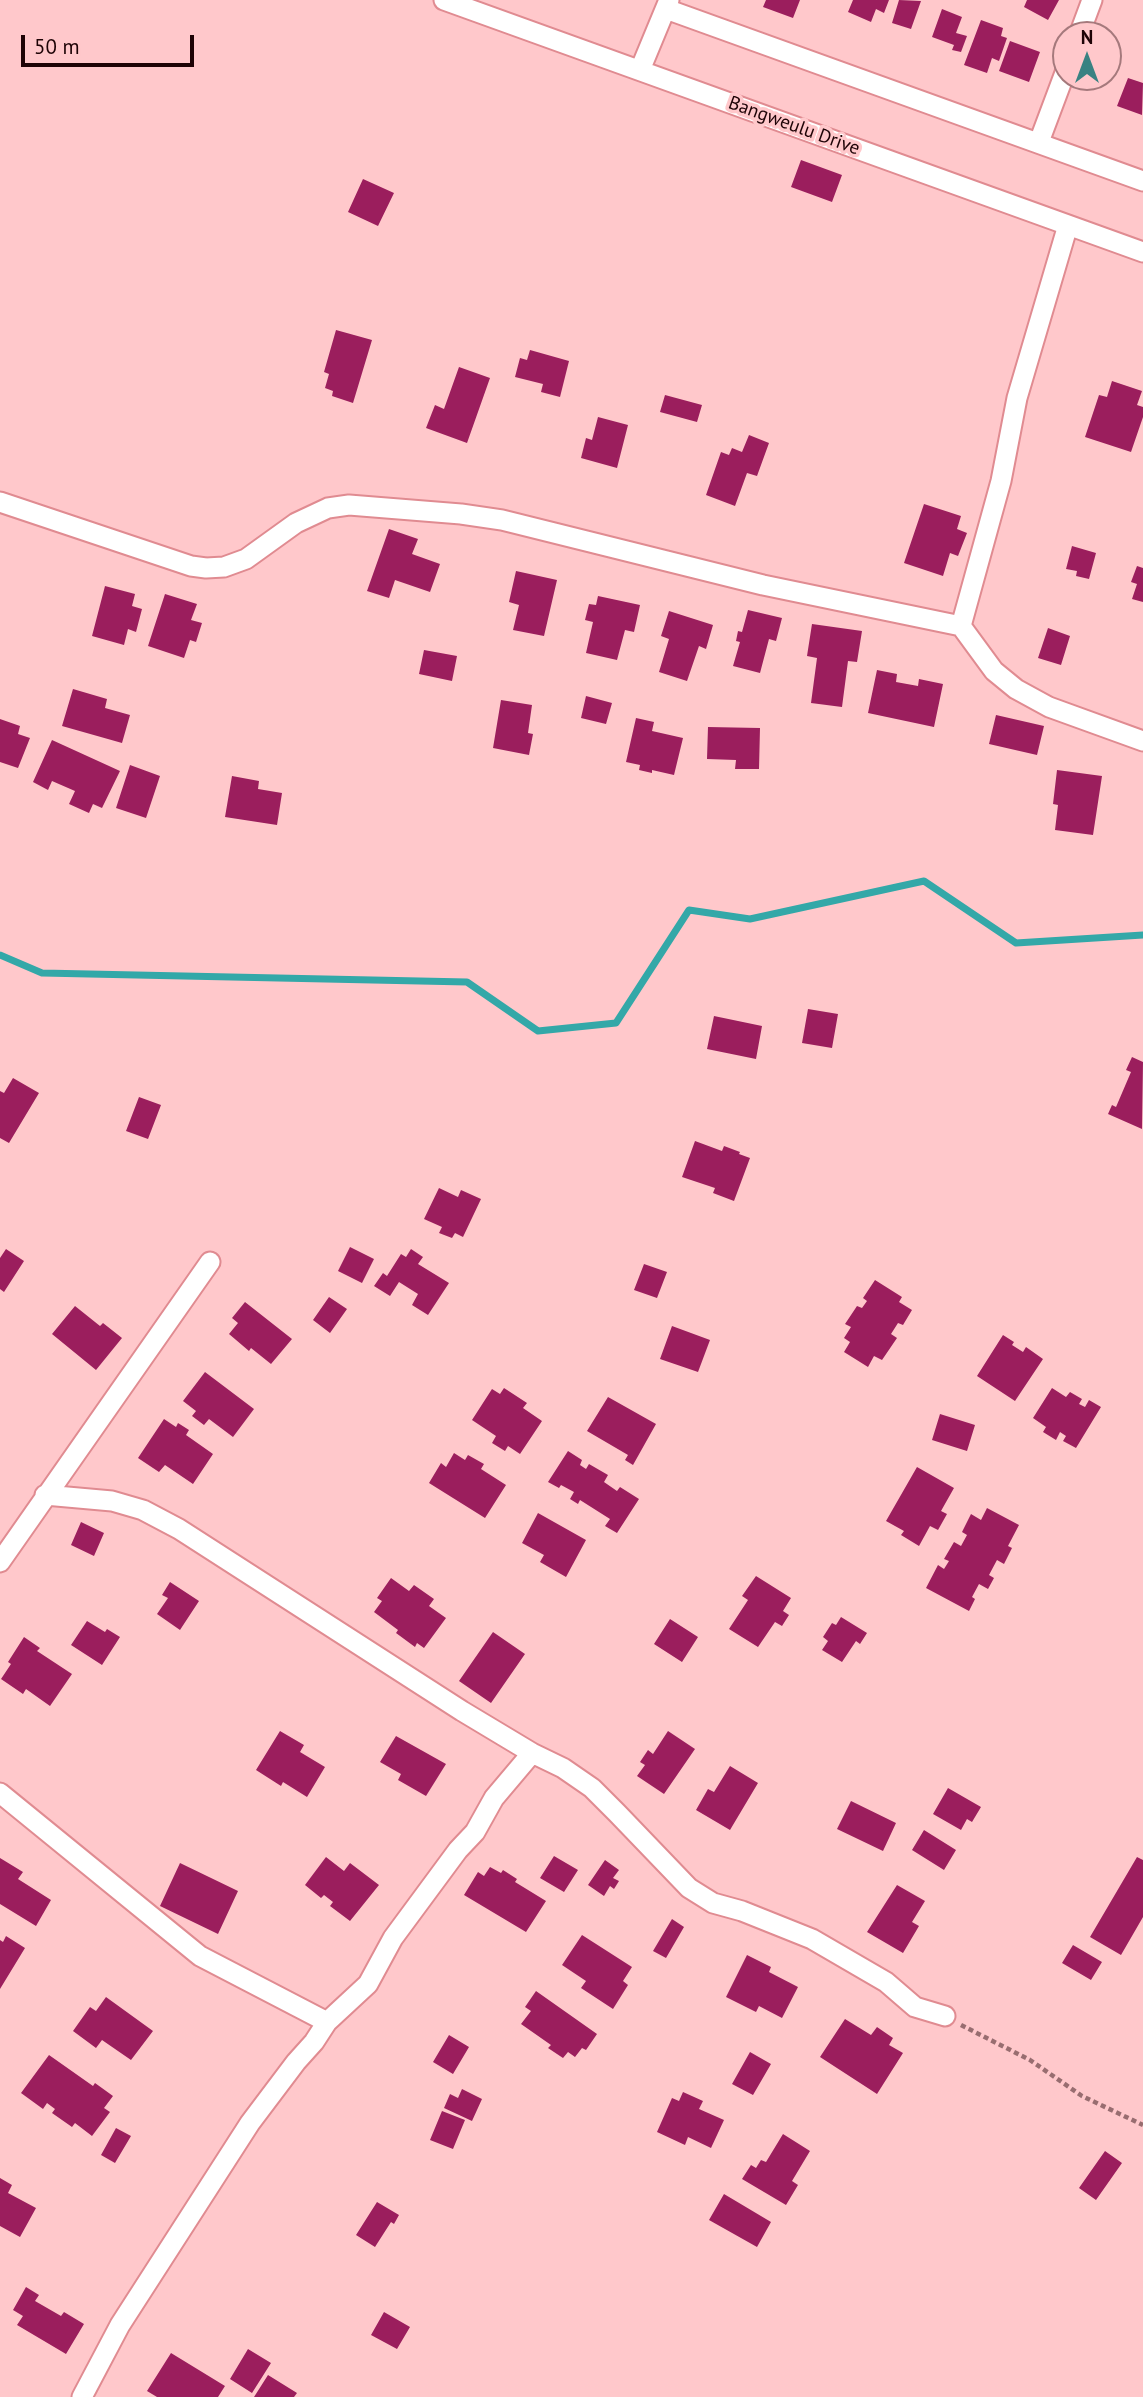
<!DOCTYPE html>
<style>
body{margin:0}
#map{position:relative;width:1143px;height:2397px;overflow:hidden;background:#ffc8cb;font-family:"PT Sans",sans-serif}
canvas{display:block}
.north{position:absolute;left:1052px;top:21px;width:70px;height:70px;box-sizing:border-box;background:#ffc8cb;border:2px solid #a5797c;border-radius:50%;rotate:0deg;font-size:19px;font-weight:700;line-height:28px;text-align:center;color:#1e0306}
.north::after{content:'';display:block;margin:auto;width:24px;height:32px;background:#398282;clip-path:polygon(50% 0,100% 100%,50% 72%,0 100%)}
.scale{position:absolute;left:21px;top:35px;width:173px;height:32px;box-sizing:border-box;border:4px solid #1e0306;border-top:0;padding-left:9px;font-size:21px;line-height:24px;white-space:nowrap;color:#1e0306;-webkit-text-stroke:5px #ffc8cb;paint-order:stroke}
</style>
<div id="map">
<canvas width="1143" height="2397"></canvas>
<div class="north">N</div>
<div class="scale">50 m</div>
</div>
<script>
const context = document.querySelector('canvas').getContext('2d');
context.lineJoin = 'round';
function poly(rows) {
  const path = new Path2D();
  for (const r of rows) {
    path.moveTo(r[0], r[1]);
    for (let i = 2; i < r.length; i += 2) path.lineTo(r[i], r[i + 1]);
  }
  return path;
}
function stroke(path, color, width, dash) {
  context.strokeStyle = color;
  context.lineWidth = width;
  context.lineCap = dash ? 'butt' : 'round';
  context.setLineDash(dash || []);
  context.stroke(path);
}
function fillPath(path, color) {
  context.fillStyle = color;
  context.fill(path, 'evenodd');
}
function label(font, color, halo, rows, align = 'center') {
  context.font = font + ' "PT Sans",sans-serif';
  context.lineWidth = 7;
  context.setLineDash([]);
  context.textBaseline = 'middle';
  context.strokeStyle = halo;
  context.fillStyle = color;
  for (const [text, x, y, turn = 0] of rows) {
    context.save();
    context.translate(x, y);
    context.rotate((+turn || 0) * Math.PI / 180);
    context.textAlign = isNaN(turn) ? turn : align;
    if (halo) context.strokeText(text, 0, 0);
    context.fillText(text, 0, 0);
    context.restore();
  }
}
stroke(poly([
 [0,955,42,973,467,982,538,1031,616,1023,689,910,750,919,924,881,1016,943,1143,935]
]), '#33a8a8', 7);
fillPath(poly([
 [766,0,800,0,793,18,763,7],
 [853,0,889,0,884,13,876,9,871,22,848,12],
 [899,0,921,1,911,29,892,23],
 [1027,0,1059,0,1048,20,1024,7],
 [942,9,962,17,956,33,967,36,961,52,952,50,954,45,932,37],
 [981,20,1003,28,1001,36,1007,38,999,61,992,58,987,73,964,65],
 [1010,41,1040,52,1029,82,999,71],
 [1128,78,1143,83,1142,115,1117,106],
 [801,160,842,175,832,202,791,187],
 [363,179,394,193,378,226,348,212],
 [336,330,372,340,353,403,332,396,333,391,325,388,329,374,324,372],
 [530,350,569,361,560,397,541,392,543,384,515,377,520,358,527,360],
 [459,367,490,378,467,443,426,428,435,405,444,409],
 [1112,381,1142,391,1137,405,1143,407,1143,417,1131,452,1085,437,1099,395,1107,397],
 [665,395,702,405,697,422,660,412],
 [598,417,628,425,617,468,581,458,586,438,592,440],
 [749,435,769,443,757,476,747,473,735,506,706,495,721,452,729,455,732,448,742,452],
 [924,504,961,516,957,529,967,533,958,556,950,553,943,576,904,563],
 [389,529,418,539,412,554,440,564,430,592,395,580,389,598,367,591],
 [1072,546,1096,553,1089,579,1076,576,1077,571,1066,569],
 [1137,566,1143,568,1143,602,1132,599,1137,584,1131,582],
 [516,571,557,580,544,636,513,630,519,605,509,602],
 [105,586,135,594,132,606,142,609,136,632,128,629,124,645,92,636],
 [165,594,197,604,191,620,202,623,196,642,190,640,184,658,148,646],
 [598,596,640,605,634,632,625,630,617,660,586,653,593,622,585,620,589,604,596,605],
 [748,610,782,618,776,641,769,639,760,673,733,666,740,642,736,641,738,631,742,632],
 [669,611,713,625,706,649,699,646,687,681,659,672,669,639,661,636],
 [812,624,862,631,857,662,848,661,842,707,811,703,817,658,807,656],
 [1048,628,1070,636,1061,665,1038,658],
 [424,650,457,656,452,681,419,674],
 [877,670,897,674,896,682,918,686,919,679,943,684,934,727,868,713],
 [73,689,107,699,105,708,130,715,122,743,62,726],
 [586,696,612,703,606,724,581,718],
 [501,700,532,705,528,733,533,734,529,755,493,748],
 [996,715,1044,726,1037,755,989,744],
 [636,718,654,722,652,731,683,738,674,775,652,770,652,773,639,770,640,765,626,762],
 [0,719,20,726,18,734,30,738,18,768,0,762],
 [708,727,760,728,759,769,735,769,736,760,707,759],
 [52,740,120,771,102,808,93,804,89,813,69,804,75,791,52,781,48,790,33,782],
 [130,765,160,776,146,818,116,808],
 [1057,770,1102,776,1093,835,1055,830,1058,805,1053,804],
 [232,776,259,781,258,789,282,793,277,825,225,817],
 [808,1009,838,1014,832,1048,802,1043],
 [714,1016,762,1026,756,1059,707,1049],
 [1132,1057,1143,1062,1142,1129,1108,1114,1112,1105,1116,1107,1131,1072,1126,1070],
 [13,1078,39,1093,9,1143,0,1138,0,1091,4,1093],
 [139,1097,161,1105,148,1139,126,1131],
 [695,1141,722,1151,724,1146,740,1152,739,1154,750,1158,734,1201,713,1193,715,1188,682,1177],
 [439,1188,458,1197,461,1190,481,1199,463,1237,455,1233,452,1238,439,1233,442,1227,424,1219],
 [350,1247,374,1259,362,1283,338,1271],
 [6,1249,24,1261,4,1292,0,1289,0,1258],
 [411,1249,423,1257,418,1264,449,1283,428,1315,412,1305,418,1294,399,1282,390,1296,374,1286,383,1273,387,1276,401,1254,406,1257],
 [644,1264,667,1272,657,1298,634,1290],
 [875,1280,902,1297,899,1302,912,1310,903,1325,898,1323,891,1334,897,1338,882,1360,874,1356,868,1367,844,1352,850,1342,844,1338,851,1327,845,1324,857,1306,862,1308,867,1301,863,1298],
 [329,1297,347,1309,330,1333,313,1320],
 [245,1302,292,1339,271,1364,251,1348,249,1351,229,1334,238,1323,232,1318],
 [75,1306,100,1326,103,1323,122,1338,96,1370,52,1334],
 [672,1326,710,1340,698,1372,660,1359],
 [1003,1335,1014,1342,1012,1345,1023,1352,1026,1347,1043,1359,1015,1401,977,1376],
 [205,1372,254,1409,233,1437,209,1419,204,1425,192,1416,196,1411,183,1401],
 [504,1388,527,1403,523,1408,542,1421,520,1454,508,1446,505,1451,492,1443,496,1436,472,1420,492,1389,500,1394],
 [1052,1388,1066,1397,1070,1392,1082,1399,1079,1404,1085,1407,1089,1400,1101,1407,1076,1448,1063,1441,1066,1436,1060,1432,1056,1440,1043,1432,1046,1427,1033,1418],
 [608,1397,656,1424,633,1465,625,1460,628,1455,587,1431],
 [940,1414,975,1425,967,1451,932,1440],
 [164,1419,176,1427,178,1423,189,1430,186,1435,213,1454,193,1484,165,1465,159,1472,138,1458],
 [568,1451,582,1460,580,1465,586,1469,589,1464,608,1475,604,1482,617,1491,620,1487,639,1499,617,1533,605,1526,610,1519,580,1500,578,1504,570,1499,574,1492,561,1485,559,1488,548,1482],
 [454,1453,465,1460,468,1455,484,1464,481,1469,506,1485,485,1518,429,1483,441,1463,446,1467],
 [917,1467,954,1488,941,1511,947,1514,938,1530,930,1526,919,1546,901,1535,904,1531,886,1521],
 [987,1508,1019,1525,1008,1546,1012,1548,1004,1564,997,1560,989,1575,994,1578,988,1589,979,1584,972,1597,975,1599,969,1611,926,1588,938,1565,944,1569,949,1561,944,1559,954,1542,961,1546,967,1535,962,1532,971,1514,981,1520],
 [538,1513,586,1540,566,1577,540,1562,544,1555,522,1543],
 [81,1522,104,1533,94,1556,71,1545],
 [756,1576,791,1598,783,1611,789,1615,782,1626,775,1622,758,1647,729,1629,748,1600,742,1596],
 [391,1578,409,1591,414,1585,434,1599,429,1606,446,1618,424,1648,417,1643,415,1647,396,1633,398,1630,374,1612,382,1601,377,1598],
 [170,1582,199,1601,180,1630,157,1614,168,1598,162,1595],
 [841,1617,867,1633,860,1644,856,1641,842,1662,822,1650,828,1641,823,1637,832,1623,836,1625],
 [670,1619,698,1637,682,1662,654,1644],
 [87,1621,105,1632,107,1629,120,1637,102,1665,71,1645],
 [493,1632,525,1654,491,1703,459,1681],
 [24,1637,40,1648,37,1651,72,1674,50,1706,26,1689,23,1694,1,1679,11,1664,8,1662],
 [280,1731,304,1745,300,1752,325,1767,307,1797,283,1782,281,1786,256,1770],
 [668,1731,695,1749,664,1794,637,1776,645,1765,640,1762,648,1750,653,1754],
 [396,1736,446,1764,426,1796,398,1780,401,1774,380,1762],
 [730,1766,758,1783,730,1830,696,1810,708,1789,714,1792],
 [948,1788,981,1807,972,1822,967,1819,961,1830,933,1814],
 [851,1801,896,1823,883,1851,837,1829],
 [924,1830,956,1850,944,1870,912,1850],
 [554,1856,578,1870,564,1892,540,1878],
 [326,1857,344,1871,350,1863,379,1885,350,1921,330,1906,333,1902,324,1895,321,1898,305,1885],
 [1137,1857,1143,1860,1143,1917,1121,1955,1090,1937],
 [0,1858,23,1872,18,1879,51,1900,36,1926,0,1904],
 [605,1860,619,1870,613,1878,619,1881,614,1889,610,1886,604,1896,588,1885],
 [180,1863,238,1891,218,1934,160,1906],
 [490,1867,501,1873,503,1870,517,1879,515,1882,546,1901,526,1932,464,1895,478,1872,484,1876],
 [897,1885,925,1901,912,1922,919,1926,903,1953,867,1932],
 [672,1919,684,1927,666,1958,653,1951],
 [582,1935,632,1967,623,1981,628,1985,613,2009,581,1988,586,1981,562,1965],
 [6,1936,25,1948,0,1989,0,1940,3,1942],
 [1073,1945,1102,1962,1091,1980,1062,1963],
 [747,1955,771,1967,769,1972,798,1987,782,2018,759,2006,756,2012,726,1997],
 [536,1991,597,2034,586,2050,582,2048,575,2057,568,2052,563,2058,548,2048,551,2045,521,2024,531,2011,525,2007],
 [106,1997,153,2031,131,2060,102,2040,96,2048,73,2031,90,2007,96,2011],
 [845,2019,871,2035,877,2027,893,2038,889,2045,903,2053,877,2094,820,2057],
 [449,2035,469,2047,453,2074,433,2062],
 [750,2052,771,2064,753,2095,732,2084],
 [49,2055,93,2086,95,2083,113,2096,104,2108,110,2112,92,2136,75,2123,72,2127,52,2113,55,2109,47,2103,43,2109,21,2093],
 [462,2089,482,2099,472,2121,444,2108,450,2094,458,2098],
 [683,2092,703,2101,699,2109,724,2120,711,2148,688,2137,685,2145,657,2132,672,2098,679,2101],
 [442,2111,465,2120,453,2149,430,2140],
 [116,2128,131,2136,115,2163,101,2155],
 [783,2134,810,2151,792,2181,798,2185,786,2205,742,2179,751,2165,756,2168,761,2160,766,2162],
 [1105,2151,1122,2163,1096,2200,1079,2188],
 [0,2178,12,2185,8,2193,36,2208,20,2237,0,2226],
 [724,2194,771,2222,757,2247,709,2220],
 [377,2202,399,2215,394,2224,391,2222,375,2247,356,2235],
 [26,2287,39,2295,35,2301,61,2316,64,2312,84,2324,66,2354,17,2325,23,2316,13,2310],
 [384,2312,410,2327,397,2349,371,2335],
 [248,2349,271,2363,252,2393,230,2379],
 [171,2353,225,2386,218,2397,157,2397,147,2391],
 [268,2375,297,2393,294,2397,254,2397]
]), '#9b1e5d');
const street = poly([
 [444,0,1143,252],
 [666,9,1143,181],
 [1079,35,1092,0],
 [640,70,669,0],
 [1039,142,1066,70],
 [0,502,191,566,206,568,224,567,246,559,296,523,328,508,349,505,461,514,502,520,763,585,961,626,994,671,1016,689,1049,707,1143,741],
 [961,626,1001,481,1017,398,1068,225],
 [45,1495,112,1501,143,1510,179,1529,462,1711,532,1753,563,1768,592,1788,617,1813,689,1888,713,1903,742,1911,812,1939,886,1982,915,2007,945,2016],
 [0,1562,210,1262],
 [0,1793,200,1956,327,2022],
 [82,2397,120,2325,250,2123,296,2062,314,2042,327,2022,368,1984,393,1938,458,1850,475,1832,494,1798,532,1753]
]);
stroke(street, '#e08b91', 23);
stroke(poly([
 [961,2025,1030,2060,1082,2096,1143,2125]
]), '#986d70', 4.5, [5, 3.5]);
stroke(street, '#fff', 19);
label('19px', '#1e0306', '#ffc8cb', [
 ["Bangweulu Drive",794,126,20]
]);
</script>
